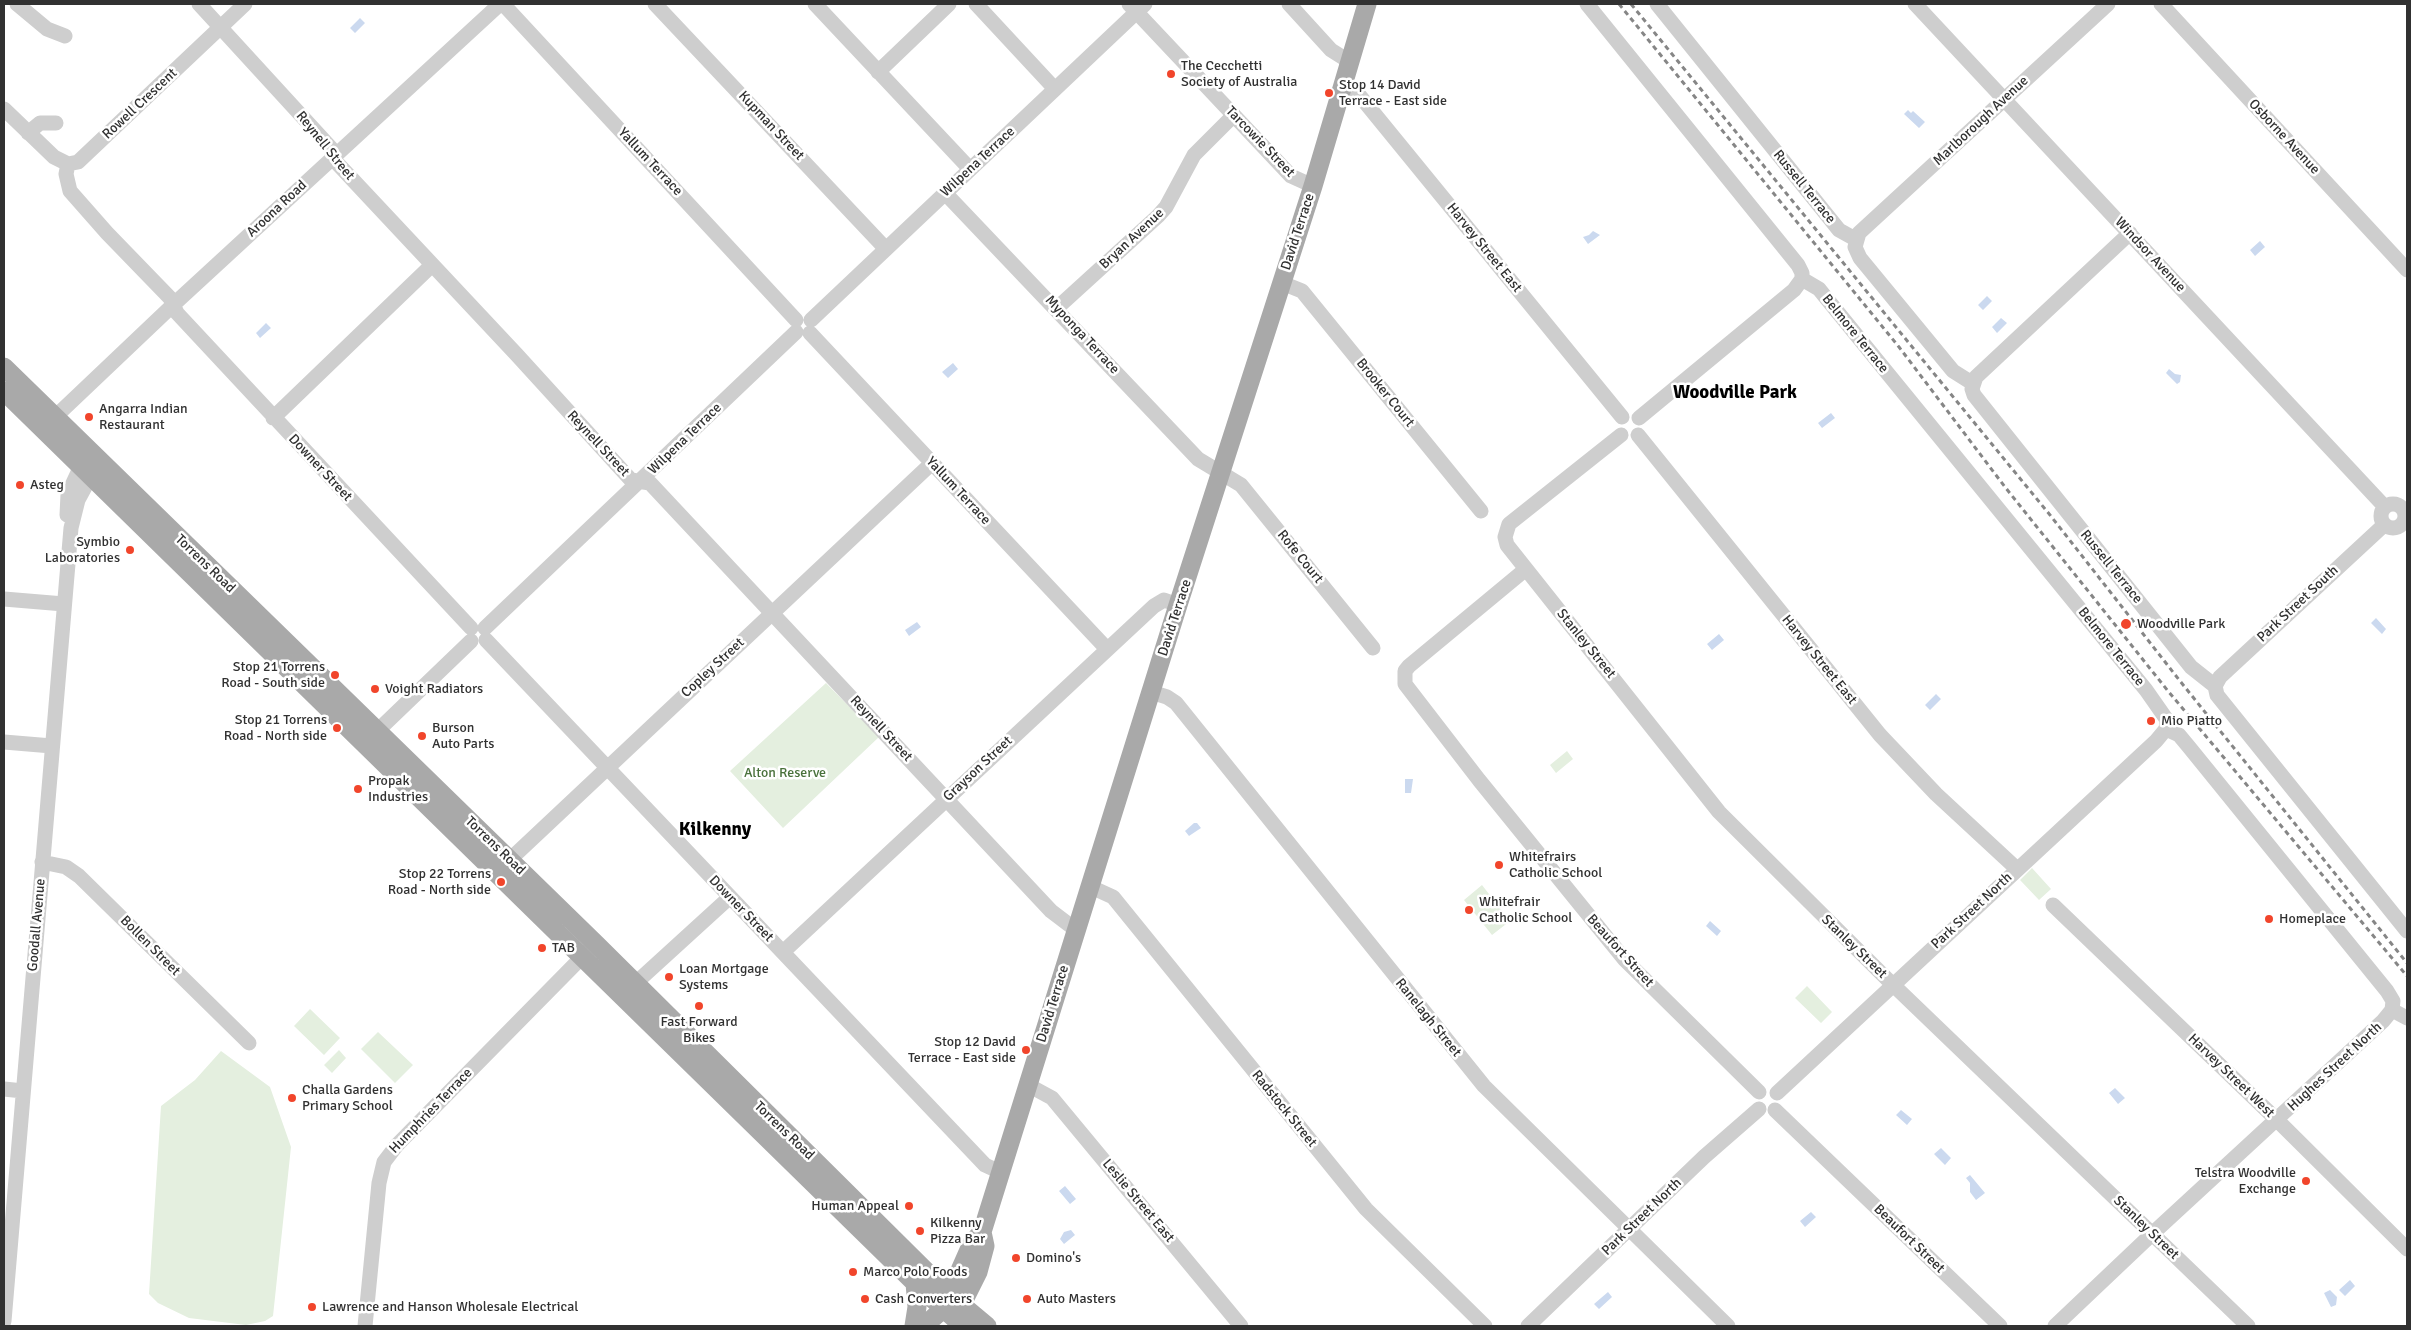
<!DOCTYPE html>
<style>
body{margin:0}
#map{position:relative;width:2411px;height:1330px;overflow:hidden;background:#fff;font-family:Signika,sans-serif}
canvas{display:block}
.frame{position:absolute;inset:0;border:5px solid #313131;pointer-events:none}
</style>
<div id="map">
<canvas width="2411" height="1330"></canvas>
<div class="frame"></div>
</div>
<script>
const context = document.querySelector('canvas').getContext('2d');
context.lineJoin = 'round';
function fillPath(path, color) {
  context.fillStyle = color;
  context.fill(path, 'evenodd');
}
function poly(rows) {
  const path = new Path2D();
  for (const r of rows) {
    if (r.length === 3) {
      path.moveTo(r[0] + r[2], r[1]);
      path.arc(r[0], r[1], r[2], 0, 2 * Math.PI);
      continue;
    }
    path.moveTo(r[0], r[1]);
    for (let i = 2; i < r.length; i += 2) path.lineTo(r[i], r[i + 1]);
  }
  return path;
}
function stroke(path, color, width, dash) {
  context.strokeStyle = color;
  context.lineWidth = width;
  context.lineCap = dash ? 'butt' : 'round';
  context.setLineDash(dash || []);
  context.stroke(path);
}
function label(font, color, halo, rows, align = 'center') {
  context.font = font + ' Signika,sans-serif';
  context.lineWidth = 5;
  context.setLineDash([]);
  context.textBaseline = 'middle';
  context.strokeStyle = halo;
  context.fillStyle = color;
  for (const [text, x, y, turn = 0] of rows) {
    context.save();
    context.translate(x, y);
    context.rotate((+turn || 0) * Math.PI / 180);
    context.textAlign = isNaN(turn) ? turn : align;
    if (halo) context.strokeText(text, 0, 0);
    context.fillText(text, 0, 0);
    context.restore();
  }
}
fillPath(poly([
 [826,683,879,737,783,828,730,771],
 [1567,751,1573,759,1556,773,1550,765],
 [2032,868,2051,889,2039,900,2020,880],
 [1482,885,1510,921,1492,935,1464,900],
 [1807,986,1832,1012,1821,1023,1795,998],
 [310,1009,340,1038,324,1055,294,1026],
 [378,1032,413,1065,395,1083,361,1049],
 [339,1050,346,1058,332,1073,324,1065],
 [221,1051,270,1087,291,1147,273,1316,265,1321,246,1325,189,1318,158,1303,149,1294,161,1106,195,1080]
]), '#e4efdf');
fillPath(poly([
 [360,18,365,23,355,33,350,28],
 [1908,110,1911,113,1913,111,1925,122,1919,128,1904,114],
 [1593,231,1600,235,1588,244,1583,237,1589,235],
 [2260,241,2265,247,2255,256,2250,250],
 [1987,296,1992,301,1983,310,1978,305],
 [2001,318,2007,323,1997,333,1992,327],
 [266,323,271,328,260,338,256,333],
 [953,363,958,369,948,378,942,372],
 [2169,369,2175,374,2181,375,2180,382,2177,384,2166,373],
 [1831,413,1835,418,1822,428,1818,423],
 [2376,618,2386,629,2382,634,2371,623],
 [917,622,921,627,909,636,905,630],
 [1719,634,1724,640,1712,650,1707,644],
 [1936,694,1941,699,1930,710,1925,705],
 [1405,779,1413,779,1411,793,1405,793],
 [1194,823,1197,823,1201,828,1189,836,1185,831],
 [1710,921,1721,931,1717,936,1706,926],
 [2115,1088,2125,1098,2118,1104,2109,1093],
 [1901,1110,1912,1119,1907,1125,1896,1115],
 [1941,1148,1951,1158,1945,1165,1934,1154],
 [1970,1175,1985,1193,1976,1200,1970,1192,1970,1183,1966,1178],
 [1065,1186,1076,1199,1070,1204,1059,1191],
 [1811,1212,1816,1217,1805,1227,1800,1221],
 [1071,1230,1075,1235,1064,1244,1060,1239,1064,1232],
 [2350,1280,2355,1286,2345,1296,2339,1290],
 [2330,1290,2337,1297,2336,1305,2331,1307,2324,1293],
 [1608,1292,1612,1297,1599,1309,1594,1304]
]), '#cbd9ef');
stroke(poly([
 [17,4,47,29,65,36],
 [199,4,331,148,333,157,337,163,517,355,631,480,650,483,1051,911,1076,930],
 [503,4,796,320],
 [655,4,886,249],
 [815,4,970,169],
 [976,4,1055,89],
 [1129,4,1291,176,1313,186],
 [1289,4,1331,50,1350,62],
 [1587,4,1798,265,1802,273,1802,279,1794,290,1639,418],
 [1657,4,1839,230,1857,240],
 [1915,4,2385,507],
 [2161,4,2407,270],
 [878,72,949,4],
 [1344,81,1355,90,1622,417],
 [4,109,54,157,68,164,78,162,245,4],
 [28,133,40,123,56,123],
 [68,164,66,174,70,191,107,233,170,298,177,313,471,628],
 [945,193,1198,459,1241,485,1373,648],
 [2130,233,1976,377,1972,389,1974,395,2191,667,2215,686],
 [1282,283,1302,291,1481,511],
 [1057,308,1158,216,1166,207,1194,155,1234,115],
 [811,320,1145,4],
 [810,333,1107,649],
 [1972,383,1953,371,1860,258,1855,247,1859,233,2108,4],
 [55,417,173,305,500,4],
 [273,418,432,265],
 [1621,435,1509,524,1505,537,1507,545,1719,812,1887,979,2248,1326],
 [1638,435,1880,735,1936,794,2017,869],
 [2393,516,12],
 [67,515,68,494,81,466,90,460],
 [1526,569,1409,666,1405,671,1405,684,1479,780,1625,960,1759,1092],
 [4,599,64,604],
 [485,628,796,332],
 [486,640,985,1165,1000,1172],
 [2215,686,2217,695,2407,931],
 [2215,686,2220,677,2384,525],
 [1151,692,1167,697,1176,703,1484,1086,1728,1326],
 [2166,729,2179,735,2189,747,2387,991,2393,1001,2392,1010],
 [369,739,471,641],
 [4,742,52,746],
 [42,862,66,867,79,876,249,1043],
 [501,868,932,463],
 [1091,887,1113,897,1366,1209,1485,1326],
 [2053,905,2277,1120,2407,1249],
 [783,952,1154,606,1164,600,1178,605],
 [628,990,730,897],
 [2392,1010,2407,1018],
 [1028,1085,1052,1098,1241,1326],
 [4,1089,23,1091],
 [1777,1093,2156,741,2166,729,2167,720,2146,690,1827,299,1819,289,1802,279],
 [1775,1110,2000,1326],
 [4,1321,71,528,78,500,91,476,93,465],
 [365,1326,379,1183,384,1162,397,1145,589,950],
 [1528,1326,1704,1157,1759,1109],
 [2055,1326,2152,1234,2383,1021,2392,1010]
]), '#cecece', 15);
stroke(poly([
 [4,367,596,944,950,1295,987,1326],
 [4,391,915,1283,963,1326],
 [957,1314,978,1272,985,1246,982,1232],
 [914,1326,917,1307,915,1283],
 [924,1326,943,1309,972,1243,982,1232,1178,605,1313,186,1367,4]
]), '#a9a9a9', 19);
stroke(poly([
 [1619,4,1899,347,2005,487,2168,691,2407,976],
 [1631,4,2050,515,2180,681,2407,963]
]), '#868686', 3, [5, 4]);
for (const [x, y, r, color] of [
 [1171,74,5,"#f1452b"],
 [1329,93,5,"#f1452b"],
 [89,417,5,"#f1452b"],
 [20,485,5,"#f1452b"],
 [130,550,5,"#f1452b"],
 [2126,624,6,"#f1452b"],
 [335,675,5,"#f1452b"],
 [375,689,5,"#f1452b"],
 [2151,721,5,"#f1452b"],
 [337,728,5,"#f1452b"],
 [422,736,5,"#f1452b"],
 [358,789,5,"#f1452b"],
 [1499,865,5,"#f1452b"],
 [501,882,5,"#f1452b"],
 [1469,910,5,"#f1452b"],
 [2269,919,5,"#f1452b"],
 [542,948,5,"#f1452b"],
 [669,977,5,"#f1452b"],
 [699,1006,5,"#f1452b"],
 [1026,1050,5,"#f1452b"],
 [292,1098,5,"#f1452b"],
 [2306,1181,5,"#f1452b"],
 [909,1206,5,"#f1452b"],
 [920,1231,5,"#f1452b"],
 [1016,1258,5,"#f1452b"],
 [853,1272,5,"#f1452b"],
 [865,1299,5,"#f1452b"],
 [1027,1299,5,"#f1452b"],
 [312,1307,5,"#f1452b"]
]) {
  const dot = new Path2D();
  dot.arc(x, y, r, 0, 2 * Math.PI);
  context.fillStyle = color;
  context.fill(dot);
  stroke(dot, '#fff', 2);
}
label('14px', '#313131', '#fff', [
 ["The Cecchetti",1181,66],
 ["Society of Australia",1181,82],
 ["Stop 14 David",1339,85],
 ["Terrace - East side",1339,101],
 ["Angarra Indian",99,409],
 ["Restaurant",99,425],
 ["Asteg",30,485],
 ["Symbio",120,542,"right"],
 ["Laboratories",120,558,"right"],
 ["Woodville Park",2137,624],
 ["Stop 21 Torrens",325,667,"right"],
 ["Road - South side",325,683,"right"],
 ["Voight Radiators",385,689],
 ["Stop 21 Torrens",327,720,"right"],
 ["Road - North side",327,736,"right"],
 ["Mio Piatto",2161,721],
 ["Burson",432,728],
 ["Auto Parts",432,744],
 ["Propak",368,781],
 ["Industries",368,797],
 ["Whitefrairs",1509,857],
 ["Catholic School",1509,873],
 ["Stop 22 Torrens",491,874,"right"],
 ["Road - North side",491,890,"right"],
 ["Whitefrair",1479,902],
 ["Catholic School",1479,918],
 ["Homeplace",2279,919],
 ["TAB",552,948],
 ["Loan Mortgage",679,969],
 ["Systems",679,985],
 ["Fast Forward",699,1022,"center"],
 ["Bikes",699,1038,"center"],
 ["Stop 12 David",1016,1042,"right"],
 ["Terrace - East side",1016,1058,"right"],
 ["Challa Gardens",302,1090],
 ["Primary School",302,1106],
 ["Telstra Woodville",2296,1173,"right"],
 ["Exchange",2296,1189,"right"],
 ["Human Appeal",899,1206,"right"],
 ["Kilkenny",930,1223],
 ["Pizza Bar",930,1239],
 ["Domino's",1026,1258],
 ["Marco Polo Foods",863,1272],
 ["Cash Converters",875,1299],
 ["Auto Masters",1037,1299],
 ["Lawrence and Hanson Wholesale Electrical",322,1307]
], 'left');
label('14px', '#313131', '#fff', [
 ["Rowell Crescent",140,104,-43],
 ["Marlborough Avenue",1981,121,-43],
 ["Kupman Street",771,126,47],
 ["Osborne Avenue",2284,137,47],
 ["Tarcowie Street",1260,142,46],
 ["Reynell Street",325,146,51],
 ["Yallum Terrace",650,162,47],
 ["Wilpena Terrace",978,162,-43],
 ["Russell Terrace",1804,187,51],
 ["Aroona Road",277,209,-43],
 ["David Terrace",1298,232,-72],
 ["Bryan Avenue",1132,239,-43],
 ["Harvey Street East",1484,248,51],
 ["Windsor Avenue",2150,255,47],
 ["Belmore Terrace",1855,334,51],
 ["Myponga Terrace",1082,335,47],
 ["Brooker Court",1385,393,51],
 ["Wilpena Terrace",685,439,-44],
 ["Reynell Street",598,444,47],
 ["Downer Street",320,468,47],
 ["Yallum Terrace",958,491,47],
 ["Rofe Court",1300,557,51],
 ["Torrens Road",205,564,44],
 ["Russell Terrace",2111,567,51],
 ["Park Street South",2298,604,-43],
 ["David Terrace",1175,618,-72],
 ["Stanley Street",1586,644,51],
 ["Belmore Terrace",2111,647,51],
 ["Harvey Street East",1819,660,51],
 ["Copley Street",713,668,-43],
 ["Reynell Street",881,729,47],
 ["Grayson Street",978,769,-43],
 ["Torrens Road",495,846,44],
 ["Downer Street",741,909,46],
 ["Park Street North",1972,911,-43],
 ["Goodall Avenue",37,925,-85],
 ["Bollen Street",150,946,45],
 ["Stanley Street",1854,947,44],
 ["Beaufort Street",1620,951,48],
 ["David Terrace",1053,1004,-73],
 ["Ranelagh Street",1428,1018,51],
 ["Hughes Street North",2335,1067,-43],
 ["Harvey Street West",2231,1076,44],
 ["Radstock Street",1284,1109,51],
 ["Humphries Terrace",431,1111,-46],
 ["Torrens Road",784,1131,44],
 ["Leslie Street East",1138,1201,50],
 ["Park Street North",1642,1217,-44],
 ["Stanley Street",2146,1228,44],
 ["Beaufort Street",1909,1239,44]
]);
label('14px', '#49713b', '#fff', [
 ["Alton Reserve",785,773]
]);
label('bold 19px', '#000', '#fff', [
 ["Woodville Park",1735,393],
 ["Kilkenny",715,830]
]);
</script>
